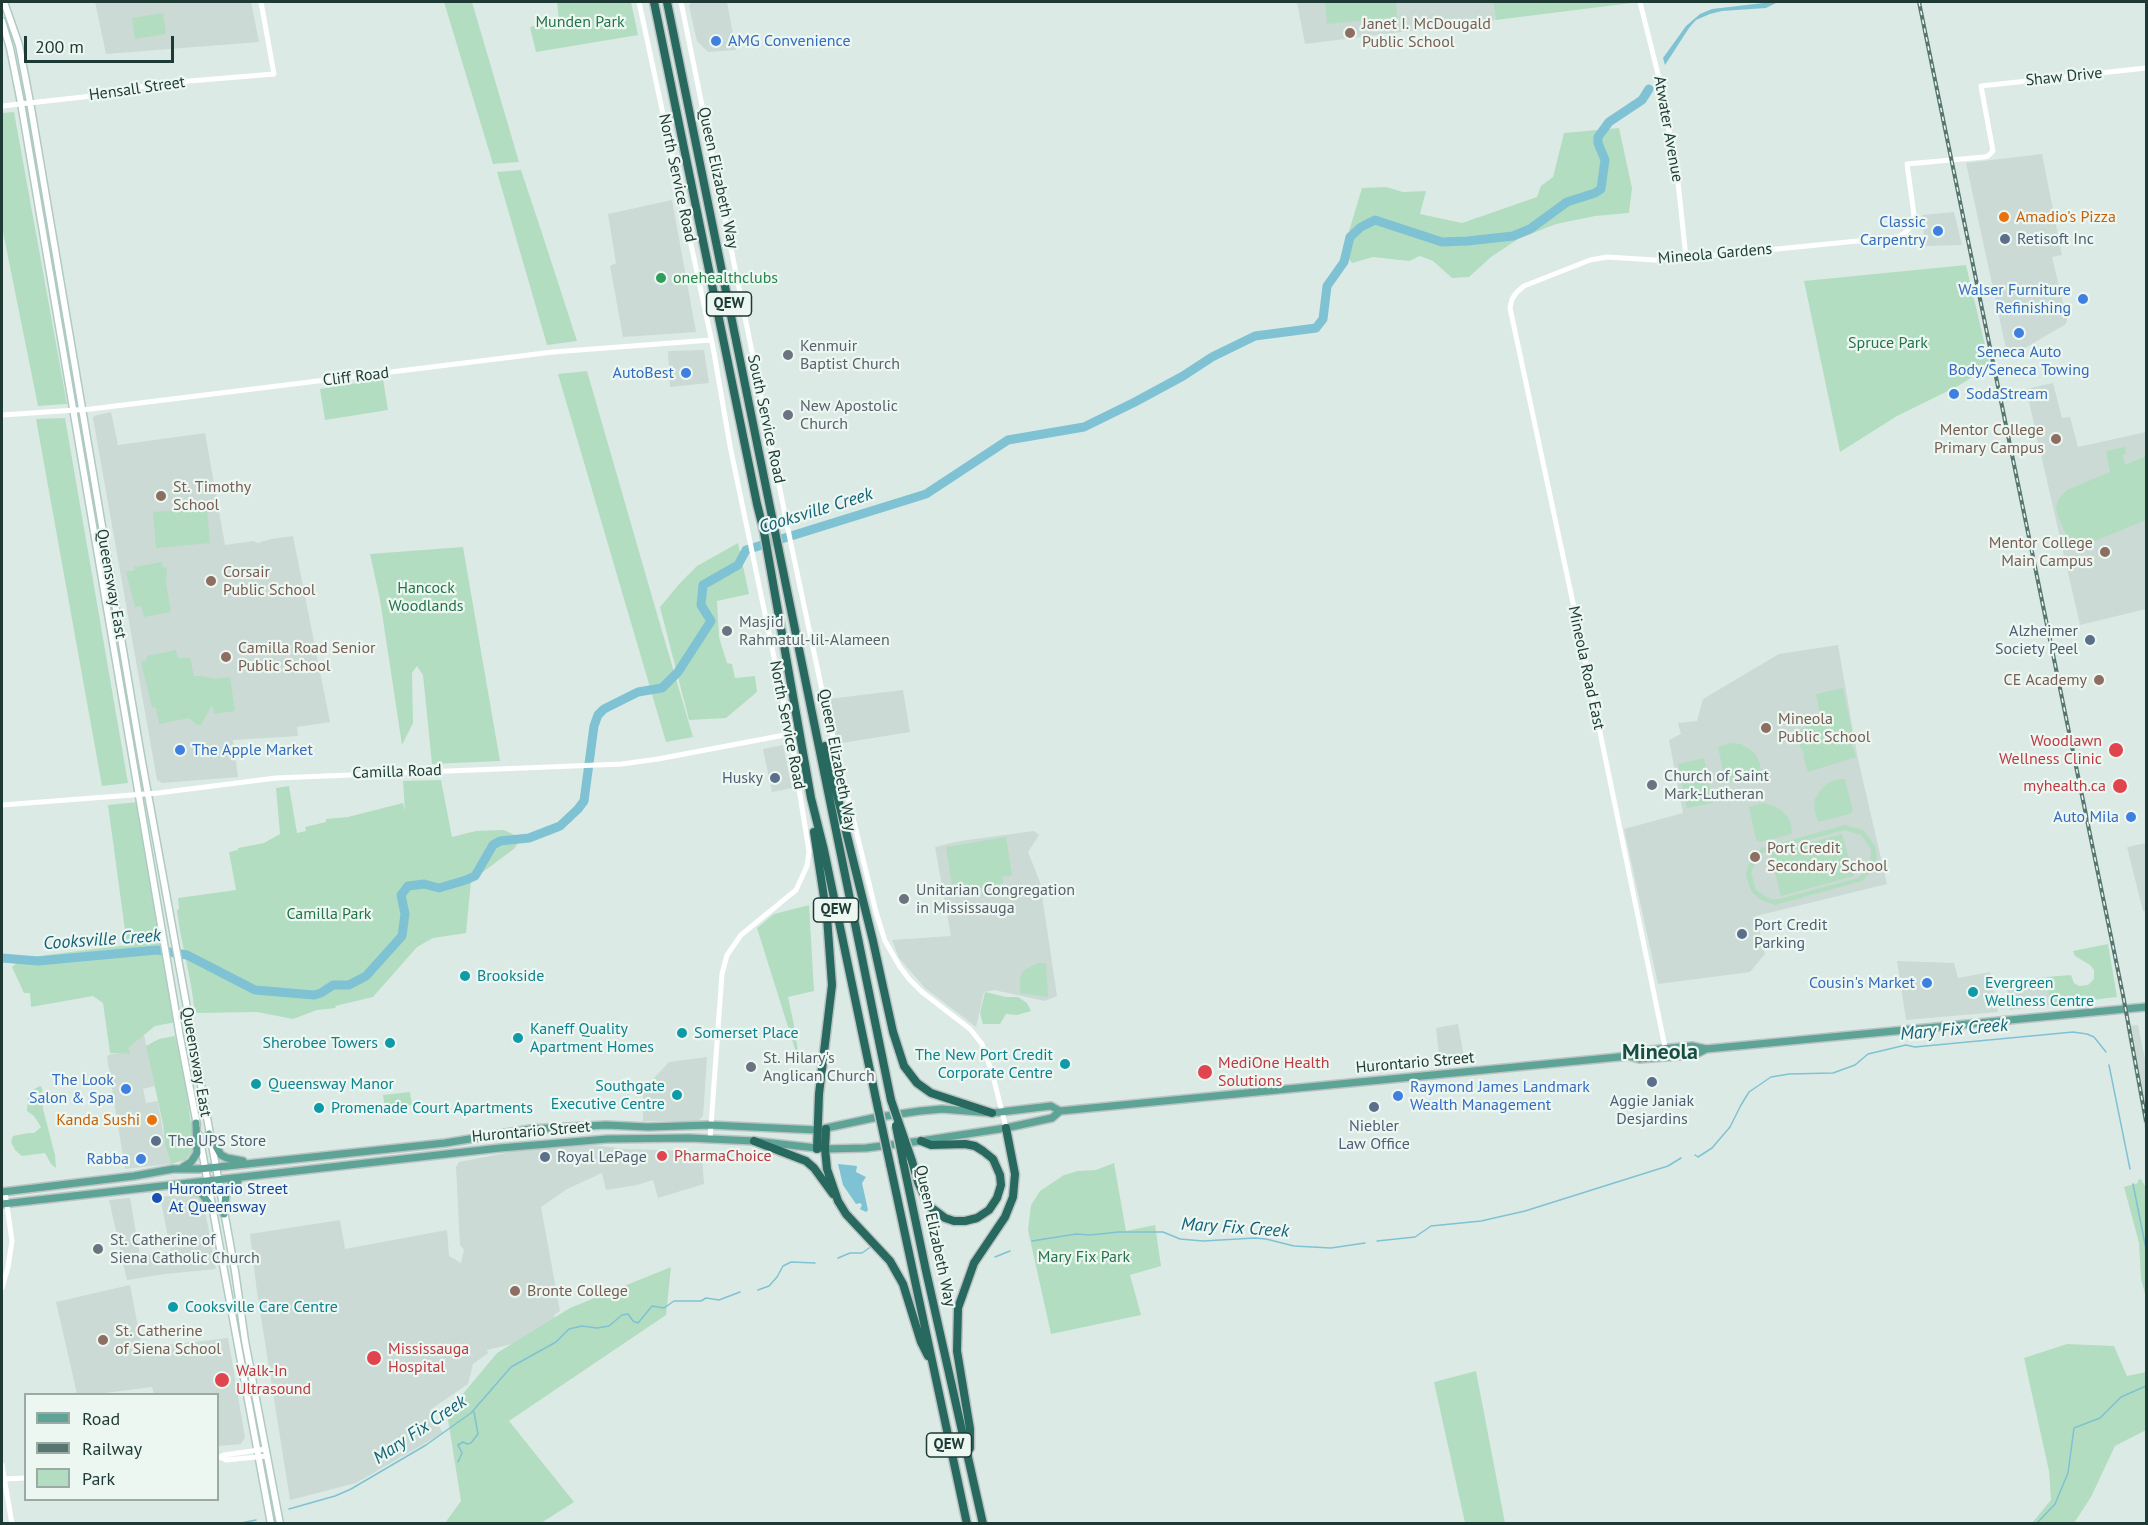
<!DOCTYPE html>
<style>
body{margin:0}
#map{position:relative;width:2148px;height:1525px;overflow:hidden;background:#dceae5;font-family:"PT Sans",sans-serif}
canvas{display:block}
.frame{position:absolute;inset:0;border:3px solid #1d3a34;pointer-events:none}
.legend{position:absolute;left:24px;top:1393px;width:195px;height:108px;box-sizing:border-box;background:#edf7f2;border:2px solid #9aaba6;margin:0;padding:8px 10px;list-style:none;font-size:18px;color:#1d3a34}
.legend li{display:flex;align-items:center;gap:12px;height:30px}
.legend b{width:30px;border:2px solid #9aaba6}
.scale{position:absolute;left:24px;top:36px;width:150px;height:27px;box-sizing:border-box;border:3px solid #1d3a34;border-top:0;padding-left:8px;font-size:18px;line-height:21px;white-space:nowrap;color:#1d3a34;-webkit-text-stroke:4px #edf7f2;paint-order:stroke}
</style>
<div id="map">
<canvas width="2148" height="1525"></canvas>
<div class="frame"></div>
<ul class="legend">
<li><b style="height:8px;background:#5da396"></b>Road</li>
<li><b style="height:8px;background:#577670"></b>Railway</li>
<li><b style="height:16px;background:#b3ddc1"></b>Park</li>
</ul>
<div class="scale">200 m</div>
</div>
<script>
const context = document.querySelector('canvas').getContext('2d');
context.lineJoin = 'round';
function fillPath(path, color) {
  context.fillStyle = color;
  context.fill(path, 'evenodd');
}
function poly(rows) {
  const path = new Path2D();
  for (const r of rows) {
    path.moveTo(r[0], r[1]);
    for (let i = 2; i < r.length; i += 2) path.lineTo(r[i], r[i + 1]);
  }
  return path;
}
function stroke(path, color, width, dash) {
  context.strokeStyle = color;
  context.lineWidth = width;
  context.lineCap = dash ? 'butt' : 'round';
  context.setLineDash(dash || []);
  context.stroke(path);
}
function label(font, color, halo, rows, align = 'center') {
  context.font = font + ' "PT Sans",sans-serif';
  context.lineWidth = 4.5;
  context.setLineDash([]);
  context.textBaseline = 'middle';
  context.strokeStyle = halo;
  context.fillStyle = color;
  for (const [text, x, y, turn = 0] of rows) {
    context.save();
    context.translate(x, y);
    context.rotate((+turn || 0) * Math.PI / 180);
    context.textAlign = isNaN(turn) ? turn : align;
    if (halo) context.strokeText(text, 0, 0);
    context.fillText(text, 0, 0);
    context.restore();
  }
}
fillPath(poly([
 [95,2,251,2,259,42,106,54],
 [692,2,727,2,736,50,708,52,697,41,689,6],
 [1297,2,1493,2,1496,20,1305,44],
 [2042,154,2062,255,2052,257,2067,319,2066,324,2008,358,1966,163],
 [672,200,696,332,623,337,610,266,616,263,608,214],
 [1954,212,1962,245,1925,246,1922,215],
 [704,350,709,383,670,387,668,351],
 [2053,383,2062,418,2070,417,2078,447,2146,432,2146,609,2080,625,2026,389],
 [111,412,118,445,205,433,225,545,253,541,258,543,271,539,293,536,330,722,297,727,298,736,233,740,238,777,162,783,157,780,93,418,94,416],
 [1838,645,1858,759,1887,884,1756,916,1765,954,1750,972,1658,984,1624,829,1683,813,1669,740,1681,734,1678,723,1697,721,1703,699,1779,654],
 [903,690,910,732,836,744,828,699],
 [783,745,792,788,772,792,763,749],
 [1034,831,1039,835,1028,852,1040,882,1057,996,1045,1001,994,990,984,992,976,1027,925,988,899,958,892,940,951,936,935,847,960,841],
 [2146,843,2146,911,2143,911,2127,847],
 [1897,961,1954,963,1958,978,1990,972,1998,1012,1906,1020],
 [2046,977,2051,1005,2010,1010,2006,982],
 [1458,1024,1465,1062,1440,1063,1436,1028],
 [2138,1025,2146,1064,2146,1135,2126,1026],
 [144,1035,155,1086,143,1089,146,1103,158,1101,165,1146,171,1164,125,1169,107,1057,110,1054,128,1053,127,1048],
 [707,1057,703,1116,698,1121,643,1121,643,1090,669,1062],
 [593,1145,625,1149,698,1151,702,1156,704,1184,658,1198,653,1180,637,1185,606,1190,602,1173,567,1189,541,1207,560,1311,554,1315,557,1333,487,1350,488,1353,473,1364,468,1384,430,1410,443,1433,356,1483,290,1500,257,1292,250,1234,340,1220,345,1249,447,1230,449,1256,461,1263,464,1250,460,1245,456,1167,459,1162,516,1151],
 [192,1193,203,1200,216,1269,165,1274,127,1280,109,1200,130,1198,140,1256,171,1252,160,1197],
 [130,1285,142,1348,228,1338,245,1437,241,1444,218,1446,218,1394,154,1394,152,1387,97,1394,77,1394,56,1302]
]), '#cbdad4');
fillPath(poly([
 [444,2,472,2,519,162,493,164],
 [557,2,631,2,638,35,536,52,530,27,559,20],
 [1325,2,1396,2,1397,17,1327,24],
 [1493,2,1631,2,1632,3,1496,20],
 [163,13,166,34,135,39,132,18],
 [14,112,67,404,38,406,2,227,2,113],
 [1619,128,1632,188,1629,213,1595,216,1556,224,1518,239,1491,257,1469,277,1452,278,1433,261,1420,256,1409,261,1373,257,1352,263,1343,251,1362,188,1386,187,1403,192,1426,191,1420,214,1462,223,1537,197,1541,186,1553,177,1564,133],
 [521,170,538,221,577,341,547,345,497,172],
 [1966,265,1990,366,1958,386,1897,416,1840,452,1804,281],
 [587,371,655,607,693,737,666,742,558,374],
 [383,379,388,410,325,420,320,389],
 [65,418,128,783,102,786,36,419],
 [2125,447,2126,454,2123,455,2125,465,2146,456,2146,520,2090,543,2081,544,2073,541,2066,535,2058,516,2056,507,2059,498,2067,490,2110,472,2106,451],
 [207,508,210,543,156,548,153,512],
 [738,543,749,594,717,601,719,637,727,663,732,664,735,678,755,676,757,692,726,718,689,720,660,607,680,583,697,566],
 [463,547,500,761,432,764,423,675,417,666,412,673,413,723,402,745,380,600,370,554],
 [162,562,163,568,167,567,166,583,171,612,144,617,141,606,135,607,126,572,135,570,134,567],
 [176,650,178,658,190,658,194,676,203,676,215,679,230,677,235,711,214,714,212,705,201,725,197,725,189,718,159,724,156,708,152,707,141,662,147,660,147,656],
 [1843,688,1854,740,1851,741,1856,757,1808,772,1803,756,1805,755,1794,737,1795,733,1821,719,1816,694],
 [1731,743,1741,744,1749,749,1756,755,1760,764,1761,773,1729,782,1725,780,1718,747],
 [1704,758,1713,803,1687,808,1678,764],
 [1845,779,1853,811,1850,814,1818,822,1814,809,1815,799,1820,791,1827,784,1835,780],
 [441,780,452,837,476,831,504,830,521,838,515,848,471,881,466,933,433,938,417,947,373,997,335,1006,336,1008,317,1010,293,1019,257,1012,195,1013,191,985,180,931,177,911,179,908,178,898,236,890,229,852,238,850,238,848,264,843,280,834,276,788,289,786,297,833,306,831,305,827,326,822,326,819,348,817,403,803,405,811,403,781],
 [138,802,176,1022,155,1026,128,1048,130,1054,110,1053,103,1003,93,996,31,1007,30,993,24,993,12,967,23,958,127,945,108,805],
 [1762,803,1771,805,1780,809,1787,816,1791,824,1792,834,1760,842,1756,840,1749,807],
 [1845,825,1863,830,1875,846,1877,856,1874,868,1862,881,1775,905,1761,900,1751,891,1746,876,1748,866,1753,856,1762,848],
 [1845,830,1861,835,1871,849,1870,865,1858,878,1779,899,1770,899,1756,890,1751,873,1757,858,1764,852],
 [1842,834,1854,876,1781,896,1770,853],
 [1006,837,1012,875,1002,877,1003,883,966,892,963,890,962,883,952,885,946,847],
 [809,905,814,991,788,997,795,1030,800,1065,757,928,774,914],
 [2108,944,2117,997,2051,1005,2046,977,2071,975,2074,983,2079,986,2088,985,2094,979,2094,970,2090,965,2075,956,2073,951],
 [1038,963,1046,963,1048,997,1020,993,1020,977,1024,970],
 [985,992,1006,997,1018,997,1027,1003,1031,1011,1017,1015,1006,1014,1000,1024,983,1024,980,1013],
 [175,1036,185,1080,194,1146,193,1151,185,1160,171,1164,165,1146,163,1124,146,1046,159,1039],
 [40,1086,42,1088,43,1109,55,1155,56,1168,51,1164,45,1153,22,1156,15,1150,11,1142,13,1136,28,1133,34,1133,41,1127,34,1116,27,1111,28,1098,31,1091],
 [410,1092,412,1105,385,1109,383,1095],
 [1114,1163,1126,1231,1155,1225,1161,1266,1130,1275,1141,1315,1051,1334,1028,1230,1031,1205,1040,1191,1064,1175,1078,1171,1096,1170],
 [2141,1179,2146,1188,2146,1297,2141,1279,2139,1243,2124,1187,2138,1183,2138,1180],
 [671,1267,666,1315,509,1421,574,1502,541,1523,445,1523,461,1501,447,1413,497,1353,570,1308],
 [2067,1344,2114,1346,2127,1376,2146,1372,2146,1430,2115,1446,2091,1497,2074,1523,2032,1523,2051,1500,2049,1471,2024,1358],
 [1476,1371,1505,1523,1465,1523,1434,1382]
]), '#b3ddc1');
fillPath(poly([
 [1772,2,1778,2,1766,8,1722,11,1710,14,1696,20,1689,28,1665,65,1663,58,1686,26,1700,14,1712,9],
 [838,1164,857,1166,856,1172,866,1177,862,1183,868,1210,866,1212,860,1209,862,1205,860,1203,856,1204,843,1185]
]), '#7fc2d4');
stroke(poly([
 [2109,1065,2130,1169],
 [1695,1155,1698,1157,1712,1148,1730,1127,1741,1105,1749,1092,1771,1077,1789,1074,1833,1073,1855,1065,1868,1054,1906,1045,1915,1047,2073,1032,2087,1034,2094,1037,2106,1052],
 [2133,1184,2146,1249],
 [1032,1241,1076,1234,1090,1235,1119,1232,1163,1232,1180,1239,1203,1241,1255,1238,1266,1239,1294,1246,1331,1248,1365,1243],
 [1377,1241,1415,1237,1431,1226,1481,1221,1525,1211,1668,1166,1681,1158],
 [995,1257,1010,1251],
 [838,1258,850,1253,862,1253,872,1246],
 [758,1290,769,1286,777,1277,783,1266,791,1262,815,1263],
 [458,1462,462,1453,458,1445,463,1442,467,1444,471,1443,478,1434,474,1412],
 [289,1509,335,1496,351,1489,426,1445,471,1413,511,1367,556,1342,569,1329,582,1326,597,1328,609,1326,622,1315,628,1314,633,1321,638,1323,652,1306,664,1308,674,1301,701,1301,706,1298,719,1300,740,1292],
 [236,1524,256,1520],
 [2036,1524,2055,1504,2068,1473,2074,1428,2100,1418,2121,1397,2146,1386]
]), '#7fc2d4', 1.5);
stroke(poly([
 [2,958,38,961,157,950,187,955,255,990,314,995,321,993,333,985,349,985,366,976,402,936,405,914,401,895,408,886,424,884,439,888,466,880,475,876,493,845,500,841,529,838,560,826,578,809,584,801,594,726,598,715,604,709,638,692,662,688,678,672,711,621,701,605,703,585,738,565,746,550,926,494,1008,440,1084,427,1135,402,1183,376,1212,357,1255,336,1316,328,1323,319,1327,286,1344,262,1350,237,1361,227,1375,220,1442,242,1468,241,1513,236,1530,229,1567,202,1595,193,1601,189,1605,160,1598,143,1598,137,1609,122,1642,100,1649,89]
]), '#7fc2d4', 9);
const secondary = poly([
 [4,2,19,45,30,102,141,756,235,1271,245,1341,280,1524],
 [2,21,10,48,21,103,180,1037,197,1125],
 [199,1135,271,1524]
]);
const primary = poly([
 [1629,1056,1639,1059,1694,1055,1706,1049],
 [209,1134,221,1155,227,1158,243,1161],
 [183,1167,191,1162,197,1153,196,1123],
 [183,1186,201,1193,213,1209],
 [2,1192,134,1176,173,1169,199,1169,445,1143,531,1129,606,1125,648,1127,710,1125,817,1130,873,1118,920,1111,942,1109,992,1113,1051,1106,1060,1111,1629,1056,1639,1051,1692,1046,1706,1049,2146,1007],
 [2,1204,500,1148,607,1139,689,1138,754,1141,825,1149,866,1148,921,1141,1006,1128,1052,1118,1060,1111],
 [224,1214,226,1193,232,1183,238,1181]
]);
const motorway = poly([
 [654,2,757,504,764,532,811,798,824,850,877,1104],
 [667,2,891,1100],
 [825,746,873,941,893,1032,904,1066,917,1083,931,1093,992,1113],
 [814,832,827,917,832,985,819,1094,817,1149],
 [826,1129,825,1149,827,1169,838,1201,846,1214,890,1261,903,1284,921,1342,928,1356],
 [754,1141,806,1161,814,1168,833,1194],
 [903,1161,926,1271,983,1524],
 [912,1161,918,1182,929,1206,945,1218,954,1221,965,1221,977,1218,989,1210,997,1198,1001,1185,1000,1175,993,1159,983,1151,975,1146,965,1144,931,1145,921,1141],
 [890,1164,967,1524],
 [970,1448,970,1429,957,1351,958,1308,974,1263,1005,1217,1013,1197,1015,1174,1006,1128]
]);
stroke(secondary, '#afcac2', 9);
stroke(primary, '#bbc4c2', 10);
stroke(motorway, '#bbc4c2', 11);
stroke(poly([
 [639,2,713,347,730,446,791,739,809,851,807,866,796,890,741,935,727,955,722,974,710,1139],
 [681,2,791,544,823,695,876,912,885,941,900,967,909,979,922,992,970,1029,982,1044,993,1076,1006,1128],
 [1640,2,1658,74,1677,172,1686,258],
 [2,106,110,94,153,84,274,74,261,2],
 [2,415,91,409,553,352,711,340],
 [2,805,158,793,276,778,622,764,658,759,790,734],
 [1666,1052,1582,645,1510,308,1512,299,1517,292,1524,286,1590,260,1607,257,1655,260,1686,258,1898,237,1906,232,1912,225,1914,215,1907,164,1984,157,1988,156,1993,151,1981,86,2146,68],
 [2,1288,8,1267,12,1241,5,1192],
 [221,1457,226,1460,267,1456],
 [218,1458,224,1455,266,1449],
 [2,1465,12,1524],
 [3,1479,26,1478]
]), '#fff', 5);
stroke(secondary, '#fff', 6);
stroke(primary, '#5da396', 7);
stroke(motorway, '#27685f', 8);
const rail = poly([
 [1919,2,2123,995,2146,1121]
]);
stroke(rail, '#577670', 4);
stroke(rail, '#edf7f2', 1.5, [4.5]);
const motorwayBridge = poly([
 [891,1100,912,1161],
 [877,1104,890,1164],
 [896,1126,903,1161]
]);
stroke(motorwayBridge, '#bbc4c2', 11, []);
stroke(motorwayBridge, '#27685f', 8);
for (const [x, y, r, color] of [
 [1350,33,6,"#8d6e63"],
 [716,41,6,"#3f7fe0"],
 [2004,217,6,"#e8710a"],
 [1938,231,6,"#3f7fe0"],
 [2005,239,6,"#5c6f8a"],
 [661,278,6,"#2e9e5b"],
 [2083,299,6,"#3f7fe0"],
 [2019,333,6,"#3f7fe0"],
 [788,355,6,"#6b7280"],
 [686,373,6,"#3f7fe0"],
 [1954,394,6,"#3f7fe0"],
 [788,415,6,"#6b7280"],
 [2056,439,6,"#8d6e63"],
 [161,496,6,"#8d6e63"],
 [2105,552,6,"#8d6e63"],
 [211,581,6,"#8d6e63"],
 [727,631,6,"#6b7280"],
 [2090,640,6,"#5c6f8a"],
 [226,657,6,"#8d6e63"],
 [2099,680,6,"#8d6e63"],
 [1766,728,6,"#8d6e63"],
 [180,750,6,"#3f7fe0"],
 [2116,750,8,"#e0444e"],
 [775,778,6,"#5c6f8a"],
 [1652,785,6,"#6b7280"],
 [2120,786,8,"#e0444e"],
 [2131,817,6,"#3f7fe0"],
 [1755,857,6,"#8d6e63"],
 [904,899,6,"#6b7280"],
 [1742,934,6,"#5c6f8a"],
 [465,976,6,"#0f9aa8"],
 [1927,983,6,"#3f7fe0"],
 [1973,992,6,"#0f9aa8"],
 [682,1033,6,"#0f9aa8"],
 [518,1038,6,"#0f9aa8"],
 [390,1043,6,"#0f9aa8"],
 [1065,1064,6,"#0f9aa8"],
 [751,1067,6,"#6b7280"],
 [1205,1072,8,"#e0444e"],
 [1652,1082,6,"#5c6f8a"],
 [256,1084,6,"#0f9aa8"],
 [126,1089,6,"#3f7fe0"],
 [677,1095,6,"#0f9aa8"],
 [1398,1096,6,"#3f7fe0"],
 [1374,1107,6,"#5c6f8a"],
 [319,1108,6,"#0f9aa8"],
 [152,1120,6,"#e8710a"],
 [156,1141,6,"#5c6f8a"],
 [662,1156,6,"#e0444e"],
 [545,1157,6,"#5c6f8a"],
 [141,1159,6,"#3f7fe0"],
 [157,1198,6,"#1a4fb4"],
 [98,1249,6,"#6b7280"],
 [515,1291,6,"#8d6e63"],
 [173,1307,6,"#0f9aa8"],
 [103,1340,6,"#8d6e63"],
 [374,1358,8,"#e0444e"],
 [222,1380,8,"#e0444e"]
]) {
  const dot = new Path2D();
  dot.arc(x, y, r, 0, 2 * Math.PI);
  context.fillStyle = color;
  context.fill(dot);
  stroke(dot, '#edf7f2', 2);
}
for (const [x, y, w] of [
 [729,304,45],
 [836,910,45],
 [949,1445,45]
]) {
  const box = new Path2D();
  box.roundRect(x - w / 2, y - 12, w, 24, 4.5);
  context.fillStyle = '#edf7f2';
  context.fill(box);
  stroke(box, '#1d3a34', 1.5);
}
label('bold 15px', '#1d3a34', null, [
 ["QEW",729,304],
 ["QEW",836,910],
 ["QEW",949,1445]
]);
label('16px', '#257348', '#edf7f2', [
 ["Munden Park",580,22],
 ["Spruce Park",1888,343],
 ["Hancock",426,588],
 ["Woodlands",426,606],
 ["Camilla Park",329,914],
 ["Mary Fix Park",1084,1257]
]);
label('16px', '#785e54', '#edf7f2', [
 ["Janet I. McDougald",1362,24],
 ["Public School",1362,42],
 ["Mentor College",2044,430,"right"],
 ["Primary Campus",2044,448,"right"],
 ["St. Timothy",173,487],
 ["School",173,505],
 ["Mentor College",2093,543,"right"],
 ["Main Campus",2093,561,"right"],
 ["Corsair",223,572],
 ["Public School",223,590],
 ["Camilla Road Senior",238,648],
 ["Public School",238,666],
 ["CE Academy",2087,680,"right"],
 ["Mineola",1778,719],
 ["Public School",1778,737],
 ["Port Credit",1767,848],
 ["Secondary School",1767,866],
 ["Bronte College",527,1291],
 ["St. Catherine",115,1331],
 ["of Siena School",115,1349]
], 'left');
label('16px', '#366cbe', '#edf7f2', [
 ["AMG Convenience",728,41,"left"],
 ["Classic",1926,222],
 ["Carpentry",1926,240],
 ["Walser Furniture",2071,290],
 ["Refinishing",2071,308],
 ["Seneca Auto",2019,352,"center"],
 ["Body/Seneca Towing",2019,370,"center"],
 ["AutoBest",674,373],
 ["SodaStream",1966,394,"left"],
 ["The Apple Market",192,750,"left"],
 ["Auto Mila",2119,817],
 ["Cousin's Market",1915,983],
 ["The Look",114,1080],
 ["Salon & Spa",114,1098],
 ["Raymond James Landmark",1410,1087,"left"],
 ["Wealth Management",1410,1105,"left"],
 ["Rabba",129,1159]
], 'right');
label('16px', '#1d3a34', '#edf7f2', [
 ["Shaw Drive",2064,77,-6],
 ["Hensall Street",137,89,-8],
 ["Atwater Avenue",1668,129,80],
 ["North Service Road",677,178,78],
 ["Queen Elizabeth Way",718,178,78],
 ["Mineola Gardens",1715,254,-5],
 ["Cliff Road",356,377,-7],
 ["South Service Road",766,419,78],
 ["Queensway East",111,584,80],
 ["Mineola Road East",1586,668,78],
 ["North Service Road",787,725,79],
 ["Queen Elizabeth Way",837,760,79],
 ["Camilla Road",397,772,-2],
 ["Queensway East",196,1062,80],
 ["Hurontario Street",1415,1063,-5],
 ["Hurontario Street",531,1132,-5],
 ["Queen Elizabeth Way",935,1236,78]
]);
label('16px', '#c56008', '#edf7f2', [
 ["Amadio's Pizza",2016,217],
 ["Kanda Sushi",140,1120,"right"]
], 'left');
label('16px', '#4e5e75', '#edf7f2', [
 ["Retisoft Inc",2017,239],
 ["Alzheimer",2078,631,"right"],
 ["Society Peel",2078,649,"right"],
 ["Husky",763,778,"right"],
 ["Port Credit",1754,925],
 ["Parking",1754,943],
 ["Aggie Janiak",1652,1101,"center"],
 ["Desjardins",1652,1119,"center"],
 ["Niebler",1374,1126,"center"],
 ["Law Office",1374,1144,"center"],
 ["The UPS Store",168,1141],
 ["Royal LePage",557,1157]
], 'left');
label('16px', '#27864d', '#edf7f2', [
 ["onehealthclubs",673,278]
], 'left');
label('16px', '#5b616d', '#edf7f2', [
 ["Kenmuir",800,346],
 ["Baptist Church",800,364],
 ["New Apostolic",800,406],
 ["Church",800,424],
 ["Masjid",739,622],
 ["Rahmatul-lil-Alameen",739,640],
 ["Church of Saint",1664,776],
 ["Mark-Lutheran",1664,794],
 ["Unitarian Congregation",916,890],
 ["in Mississauga",916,908],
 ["St. Hilary's",763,1058],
 ["Anglican Church",763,1076],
 ["St. Catherine of",110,1240],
 ["Siena Catholic Church",110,1258]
], 'left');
label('16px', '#be3a42', '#edf7f2', [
 ["Woodlawn",2102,741,"right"],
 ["Wellness Clinic",2102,759,"right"],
 ["myhealth.ca",2106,786,"right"],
 ["MediOne Health",1218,1063],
 ["Solutions",1218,1081],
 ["PharmaChoice",674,1156],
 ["Mississauga",388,1349],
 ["Hospital",388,1367],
 ["Walk-In",236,1371],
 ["Ultrasound",236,1389]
], 'left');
label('16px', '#0d838f', '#edf7f2', [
 ["Brookside",477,976],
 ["Evergreen",1985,983],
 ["Wellness Centre",1985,1001],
 ["Kaneff Quality",530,1029],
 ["Apartment Homes",530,1047],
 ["Somerset Place",694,1033],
 ["Sherobee Towers",378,1043,"right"],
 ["The New Port Credit",1053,1055,"right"],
 ["Corporate Centre",1053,1073,"right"],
 ["Queensway Manor",268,1084],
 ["Southgate",665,1086,"right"],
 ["Executive Centre",665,1104,"right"],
 ["Promenade Court Apartments",331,1108],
 ["Cooksville Care Centre",185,1307]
], 'left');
label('16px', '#164399', '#edf7f2', [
 ["Hurontario Street",169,1189],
 ["At Queensway",169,1207]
], 'left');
label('italic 18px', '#146279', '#edf7f2', [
 ["Cooksville Creek",816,511,-17],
 ["Cooksville Creek",102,940,-4],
 ["Mary Fix Creek",1954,1030,-5],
 ["Mary Fix Creek",1235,1228,4],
 ["Mary Fix Creek",420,1430,-34]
]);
label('bold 22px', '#184d43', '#edf7f2', [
 ["Mineola",1660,1053]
]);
</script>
